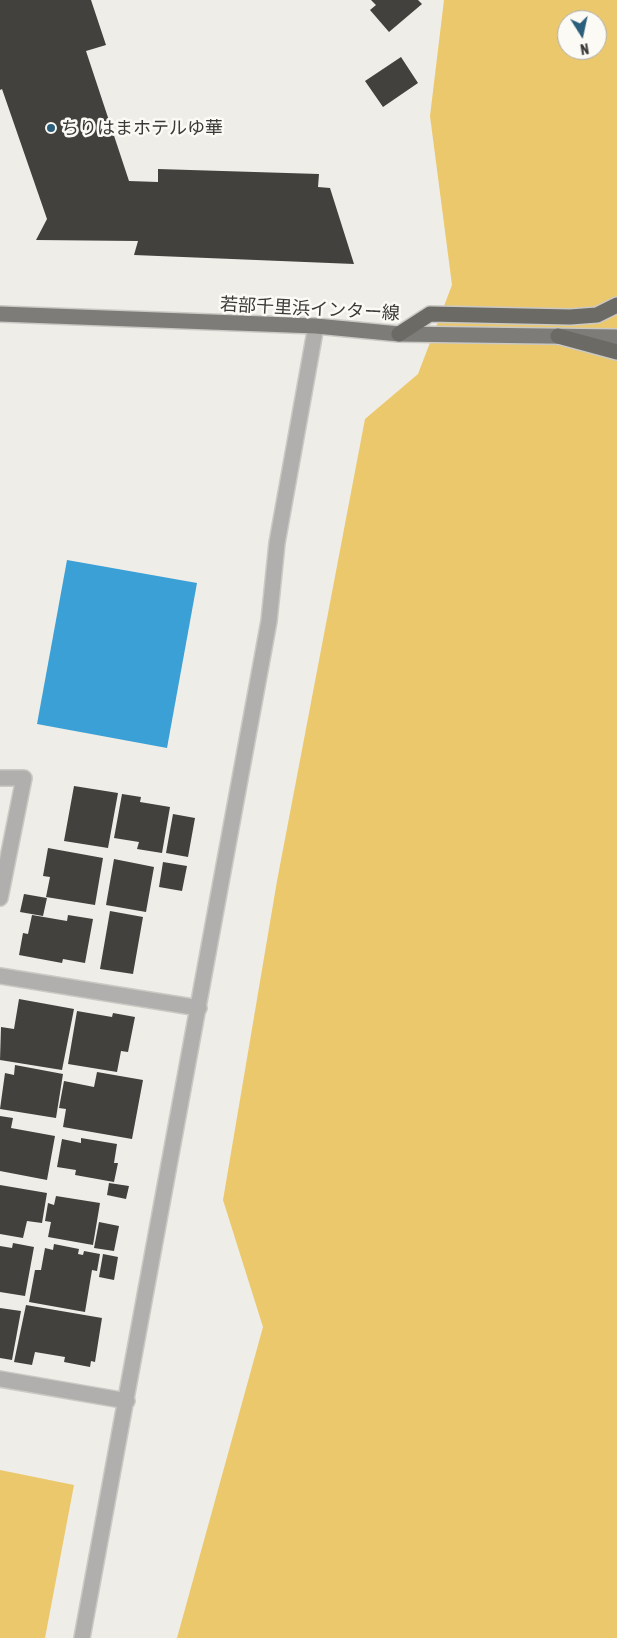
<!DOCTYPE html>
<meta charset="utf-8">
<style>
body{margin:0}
#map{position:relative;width:617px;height:1638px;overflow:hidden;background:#efede7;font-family:"Asap Condensed",sans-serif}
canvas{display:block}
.north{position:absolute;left:557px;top:10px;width:50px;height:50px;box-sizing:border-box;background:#fcfaf5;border:1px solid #aeada9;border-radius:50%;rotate:170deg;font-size:14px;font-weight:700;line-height:20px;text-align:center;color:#3a3937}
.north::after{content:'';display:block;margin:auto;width:18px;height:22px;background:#2b5e7b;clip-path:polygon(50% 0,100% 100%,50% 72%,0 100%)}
</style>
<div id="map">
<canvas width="617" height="1638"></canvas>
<div class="north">N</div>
</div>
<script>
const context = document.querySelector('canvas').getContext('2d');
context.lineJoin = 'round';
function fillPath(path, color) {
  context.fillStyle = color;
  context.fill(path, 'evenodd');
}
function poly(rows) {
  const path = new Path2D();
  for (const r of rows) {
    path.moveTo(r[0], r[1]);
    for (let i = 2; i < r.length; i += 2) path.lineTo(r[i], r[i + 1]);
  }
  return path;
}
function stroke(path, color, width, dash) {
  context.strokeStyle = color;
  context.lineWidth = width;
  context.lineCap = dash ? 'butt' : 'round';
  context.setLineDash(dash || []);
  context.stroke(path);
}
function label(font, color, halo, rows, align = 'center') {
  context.font = font + ' "Asap Condensed","Noto Sans JP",sans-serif';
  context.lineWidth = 5;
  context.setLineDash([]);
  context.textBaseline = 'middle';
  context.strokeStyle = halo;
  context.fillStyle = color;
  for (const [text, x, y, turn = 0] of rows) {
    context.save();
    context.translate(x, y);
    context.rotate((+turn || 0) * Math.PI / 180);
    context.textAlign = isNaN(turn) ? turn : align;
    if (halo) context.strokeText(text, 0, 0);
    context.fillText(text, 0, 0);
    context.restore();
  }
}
fillPath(poly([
 [444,0,617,0,617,1638,177,1638,263,1327,223,1200,277,881,365,419,418,374,452,285,430,116],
 [567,20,597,20,597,50,567,50],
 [0,1470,74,1485,45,1638,0,1638]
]), '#ecc86d');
fillPath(poly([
 [67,560,197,583,167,748,37,724]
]), '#3ba0d6');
fillPath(poly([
 [0,0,91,0,106,45,86,51,129,181,158,182,158,169,319,174,318,187,330,188,354,264,134,255,138,241,36,240,47,219,2,89,0,90],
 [371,0,418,0,422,4,389,32,370,10,376,5],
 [401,57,418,83,383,107,365,81],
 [74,786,118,793,108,848,64,841],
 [122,794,141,797,140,802,170,807,162,853,137,849,139,842,114,838],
 [173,814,195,818,188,857,166,853],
 [48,848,103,858,95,905,46,897,50,877,43,876],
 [114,859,154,867,146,912,106,905],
 [163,862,187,866,182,891,159,887],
 [24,894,47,898,43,916,20,912],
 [110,911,143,917,133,974,100,969],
 [32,915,67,921,68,915,93,919,85,963,63,959,62,963,19,955,23,933,28,934],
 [19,999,74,1009,62,1070,0,1060,1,1027,14,1029],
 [77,1011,112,1017,113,1013,135,1017,128,1052,121,1051,117,1072,68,1064],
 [15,1065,63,1074,56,1118,0,1109,5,1073,14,1075],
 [97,1072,143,1080,132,1139,63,1127,66,1109,59,1108,64,1081,94,1087],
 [0,1116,13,1118,11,1128,55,1136,47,1180,0,1171],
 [81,1138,117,1144,114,1163,118,1163,114,1182,75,1175,76,1170,57,1167,62,1139,81,1143],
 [109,1183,129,1186,126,1199,107,1195],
 [0,1185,47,1193,42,1223,27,1221,23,1238,0,1234],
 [56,1196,100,1203,93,1245,48,1237,51,1222,45,1221,48,1203,54,1205],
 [99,1222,119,1226,114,1251,94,1248],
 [13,1243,34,1247,25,1296,0,1292,0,1246,12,1248],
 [54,1244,79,1249,78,1254,83,1255,84,1251,100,1254,97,1271,92,1270,85,1312,29,1302,35,1270,41,1270,45,1248,53,1250],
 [103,1254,118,1257,114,1280,99,1277],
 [26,1305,102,1318,95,1362,91,1361,90,1367,64,1362,65,1357,35,1352,32,1365,14,1362],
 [0,1308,21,1311,12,1360,0,1358]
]), '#43413d');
const minor = poly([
 [0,778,24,778,0,898],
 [0,976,199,1008],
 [0,1379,127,1401],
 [82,1638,269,621,277,543,316,326]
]);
const major = poly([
 [0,314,316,326,399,334,617,337]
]);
const highway = poly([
 [399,334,430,314,570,317,597,315,617,305],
 [558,336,617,352]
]);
stroke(minor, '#cbc9c4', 18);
stroke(major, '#cbc9c4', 18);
stroke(highway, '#cbc9c4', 18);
stroke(minor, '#b0afad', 15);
stroke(major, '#7d7c78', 15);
stroke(highway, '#6b6a65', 15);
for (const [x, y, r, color] of [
 [51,128,5,"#2b5e7b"]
]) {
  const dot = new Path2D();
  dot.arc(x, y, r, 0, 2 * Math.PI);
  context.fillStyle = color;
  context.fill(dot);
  stroke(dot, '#fcfaf5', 2);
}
label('18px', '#3a3937', '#fcfaf5', [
 ["ちりはまホテルゆ華",61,128]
], 'left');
label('18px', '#3a3937', '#fcfaf5', [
 ["若部千里浜インター線",310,309,3]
]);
</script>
